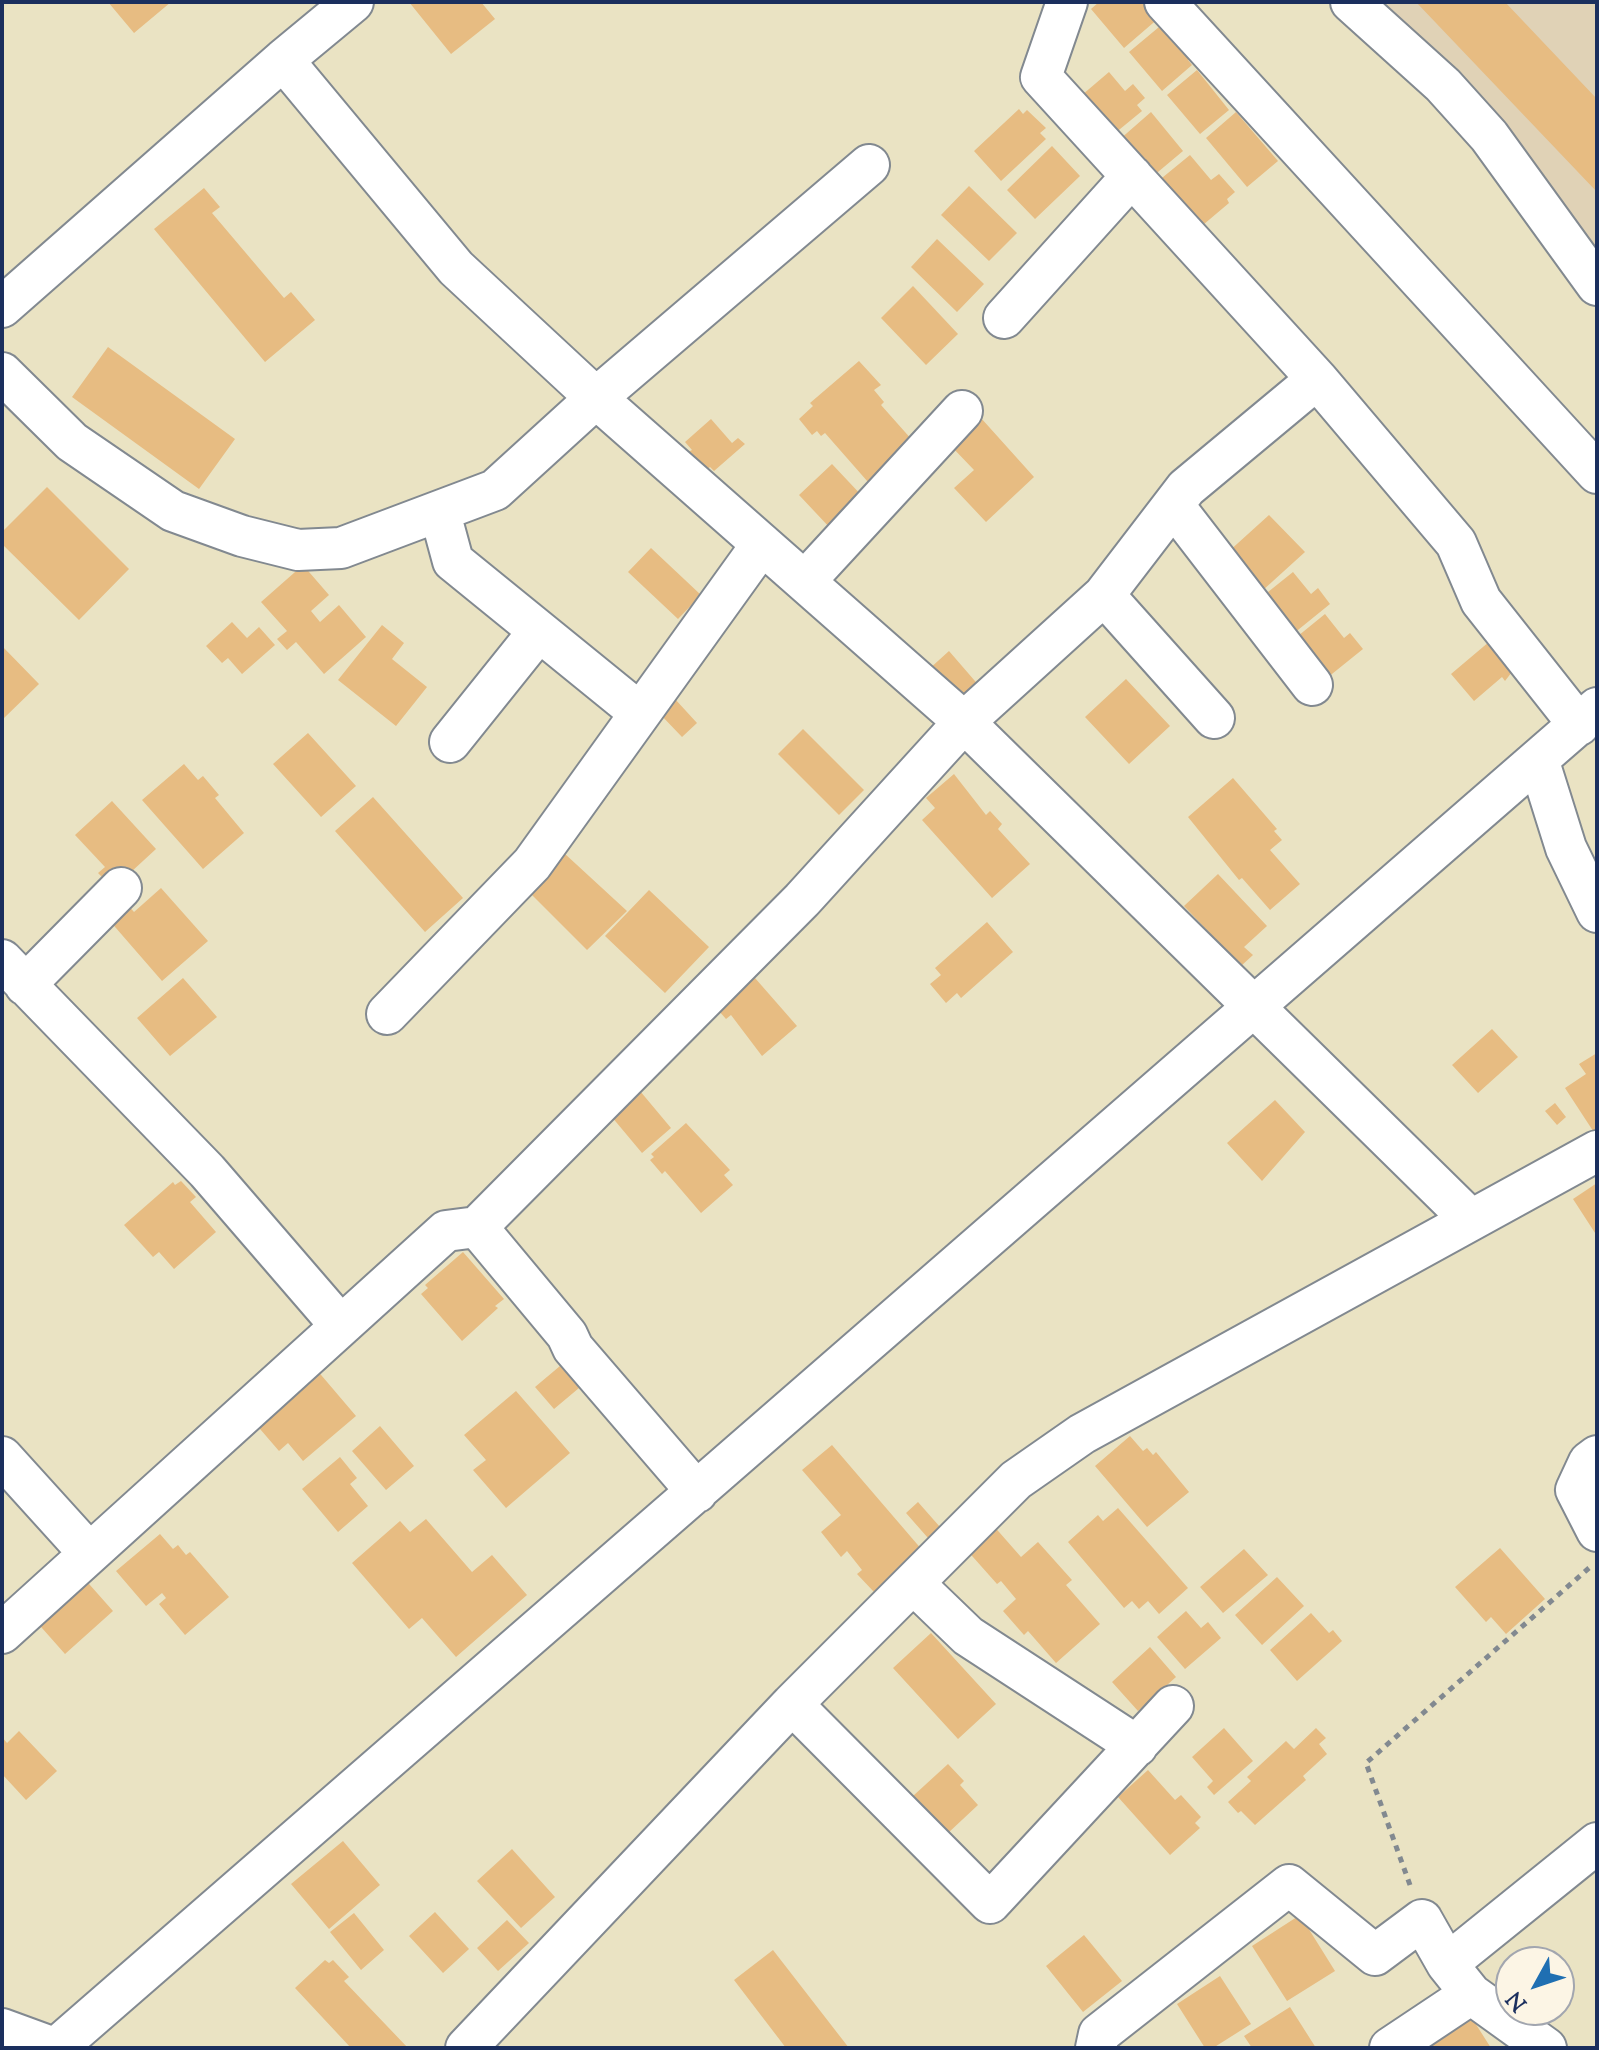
<!DOCTYPE html>
<style>
body{margin:0}
#map{position:relative;width:1599px;height:2050px;overflow:hidden;background:#eae3c3;font-family:"Sorts Mill Goudy",serif}
canvas{display:block}
.frame{position:absolute;inset:0;border:4px solid #1b2f5e;pointer-events:none}
.north{position:absolute;left:1495px;top:1946px;width:80px;height:80px;box-sizing:border-box;background:#fcf5e5;border:2px solid #a2a6af;border-radius:50%;rotate:230deg;font-size:22px;font-weight:700;line-height:32px;text-align:center;color:#1b2f5e}
.north::after{content:'';display:block;margin:auto;width:28px;height:36px;background:#1f6fb2;clip-path:polygon(50% 0,100% 100%,50% 72%,0 100%)}
</style>
<div id="map">
<canvas width="1599" height="2050"></canvas>
<div class="frame"></div>
<div class="north">N</div>
</div>
<script>
const context = document.querySelector('canvas').getContext('2d');
context.lineJoin = 'round';
function fillPath(path, color) {
  context.fillStyle = color;
  context.fill(path, 'evenodd');
}
function poly(rows) {
  const path = new Path2D();
  for (const r of rows) {
    path.moveTo(r[0], r[1]);
    for (let i = 2; i < r.length; i += 2) path.lineTo(r[i], r[i + 1]);
  }
  return path;
}
function stroke(path, color, width, dash) {
  context.strokeStyle = color;
  context.lineWidth = width;
  context.lineCap = dash ? 'butt' : 'round';
  context.setLineDash(dash || []);
  context.stroke(path);
}
fillPath(poly([
 [1368,2,1597,2,1597,263]
]), '#e0d2b6');
fillPath(poly([
 [108,2,171,2,134,33],
 [409,2,481,2,495,19,451,54],
 [1099,2,1147,2,1160,17,1124,48,1091,9],
 [1416,2,1505,2,1597,99,1597,192],
 [1159,27,1176,46,1182,39,1195,54,1188,60,1192,65,1162,91,1129,52],
 [1197,70,1229,110,1200,134,1167,95],
 [1109,72,1125,91,1133,84,1145,98,1137,105,1142,111,1114,134,1082,95],
 [1019,109,1023,114,1027,110,1046,128,1040,133,1046,139,1001,181,974,151],
 [1151,112,1183,151,1152,177,1119,140],
 [1236,112,1278,161,1247,187,1206,138],
 [1052,146,1080,176,1035,219,1007,190],
 [1190,155,1211,180,1219,174,1235,192,1227,199,1229,203,1197,230,1157,182],
 [969,186,1017,233,989,261,941,215],
 [204,188,220,207,212,213,284,298,291,292,315,320,265,362,154,229],
 [937,239,984,284,957,312,911,267],
 [913,286,958,334,926,365,881,318],
 [108,347,235,439,199,489,72,397],
 [859,361,881,385,874,390,884,402,881,405,913,441,868,482,825,433,821,436,817,431,812,435,799,419,813,406,810,403],
 [981,418,1034,477,986,522,954,488,974,470,951,446],
 [711,419,732,443,738,438,745,444,714,471,710,467,705,471,688,452,692,450,685,442],
 [832,464,864,498,831,529,799,495],
 [47,487,129,569,79,620,2,544,2,532],
 [1269,515,1305,552,1262,591,1227,553],
 [651,548,701,595,678,619,628,572],
 [303,565,329,595,311,611,320,622,339,605,366,637,324,674,296,642,287,650,277,639,287,631,261,602],
 [1293,572,1311,594,1318,588,1330,604,1293,634,1263,596],
 [1325,614,1344,638,1350,633,1363,649,1322,682,1293,640],
 [232,622,247,638,259,627,275,645,242,674,228,658,222,663,206,646],
 [382,625,404,643,392,659,427,687,396,726,338,680],
 [1496,636,1518,664,1505,681,1502,677,1474,701,1451,674],
 [2,646,39,684,2,720],
 [949,651,981,688,960,706,928,670],
 [1126,679,1170,726,1129,764,1085,717],
 [675,699,697,723,682,737,659,713],
 [803,729,864,790,839,815,778,754],
 [308,733,356,786,321,817,273,764],
 [184,764,198,780,203,776,219,795,215,798,244,833,203,869,142,800],
 [954,774,986,815,990,811,1002,824,998,829,1030,864,992,898,922,820,935,808,926,798],
 [1233,778,1277,829,1274,831,1282,840,1270,850,1300,884,1270,910,1242,878,1239,880,1188,817],
 [373,797,463,898,425,932,335,831],
 [112,801,156,849,118,884,109,884,98,873,105,867,75,835],
 [564,853,627,911,587,950,530,893],
 [1218,874,1267,926,1244,947,1253,955,1241,966,1184,906],
 [161,888,208,941,162,981,109,920,127,904,134,912],
 [649,890,709,947,665,993,605,936],
 [987,922,1013,952,961,998,957,993,946,1003,930,984,941,975,935,968],
 [748,970,797,1026,762,1056,731,1015,726,1019,711,1002],
 [183,978,217,1017,170,1056,137,1018],
 [1492,1029,1518,1057,1478,1093,1452,1065],
 [1597,1053,1597,1137,1565,1088,1586,1074,1579,1064],
 [635,1085,671,1128,642,1153,606,1110],
 [1275,1100,1305,1132,1262,1181,1227,1143],
 [1555,1103,1566,1117,1557,1125,1545,1111],
 [686,1123,730,1170,724,1175,733,1185,701,1213,665,1171,662,1174,650,1160,654,1157,651,1154],
 [181,1181,196,1197,190,1202,216,1232,174,1269,159,1252,153,1257,124,1225,173,1182,175,1185],
 [1597,1183,1597,1236,1573,1199],
 [463,1252,504,1299,495,1306,498,1308,462,1341,421,1294,428,1288,425,1285],
 [560,1366,579,1388,554,1409,535,1387],
 [316,1369,356,1416,303,1461,288,1443,279,1451,254,1422],
 [516,1391,570,1453,506,1508,473,1470,486,1460,464,1435],
 [380,1426,414,1466,386,1490,352,1451],
 [1130,1436,1143,1451,1147,1448,1153,1455,1156,1452,1189,1492,1147,1527,1095,1466],
 [832,1445,923,1551,874,1592,857,1574,862,1570,847,1551,841,1557,821,1532,841,1515,802,1470],
 [340,1457,357,1478,350,1484,368,1506,338,1532,302,1489],
 [918,1502,940,1527,928,1538,906,1513],
 [1118,1508,1188,1588,1159,1614,1148,1601,1139,1609,1132,1601,1124,1608,1068,1542,1098,1515,1103,1521],
 [426,1519,472,1572,492,1555,527,1595,456,1657,422,1618,409,1629,352,1563,400,1521,410,1532],
 [992,1524,1021,1557,1038,1542,1072,1580,1066,1585,1100,1624,1056,1663,1028,1631,1024,1635,1003,1611,1016,1599,1001,1581,997,1584,965,1548],
 [160,1534,173,1549,178,1545,186,1555,190,1552,229,1597,185,1635,159,1604,166,1598,162,1593,146,1606,116,1571],
 [1500,1548,1545,1599,1506,1634,1491,1617,1486,1622,1455,1587],
 [1244,1549,1268,1575,1223,1613,1200,1587],
 [82,1576,113,1611,65,1654,34,1619],
 [1277,1577,1304,1606,1262,1645,1235,1615],
 [1186,1611,1201,1628,1208,1622,1221,1638,1185,1669,1157,1637],
 [1311,1613,1329,1633,1333,1630,1342,1641,1297,1681,1270,1650],
 [931,1633,996,1704,958,1739,893,1668],
 [1150,1647,1176,1677,1138,1711,1112,1682],
 [1224,1728,1253,1761,1214,1795,1207,1787,1213,1781,1192,1757],
 [1316,1728,1326,1738,1319,1744,1327,1754,1303,1776,1306,1780,1255,1825,1241,1811,1238,1813,1228,1802,1251,1781,1247,1777,1286,1741,1294,1749],
 [19,1731,57,1771,26,1800,2,1774,2,1737,7,1743],
 [948,1764,964,1781,960,1785,978,1805,947,1834,913,1796],
 [1148,1770,1175,1800,1181,1795,1201,1817,1195,1823,1200,1828,1170,1855,1118,1797],
 [343,1841,380,1885,329,1929,291,1884],
 [512,1849,555,1897,521,1928,477,1881],
 [435,1912,469,1949,443,1973,409,1936],
 [354,1913,384,1950,361,1970,330,1932],
 [1300,1915,1335,1971,1287,2001,1252,1946],
 [507,1920,529,1943,498,1971,477,1948],
 [1084,1935,1122,1981,1083,2012,1046,1966],
 [773,1950,849,2048,786,2048,734,1980],
 [325,1960,329,1963,333,1960,349,1977,344,1981,408,2048,351,2048,295,1988],
 [1220,1976,1251,2024,1213,2048,1205,2048,1177,2004],
 [1290,2007,1316,2048,1252,2048,1244,2036],
 [1470,2015,1491,2048,1417,2048]
]), '#e7bc82');
const minor = poly([
 [353,2,283,60,456,268,596,398,964,722,1470,1219],
 [1067,2,1041,77,1317,379,1456,543,1481,601,1579,725],
 [1165,2,1597,473],
 [1351,2,1443,85,1489,136,1597,285],
 [2,307,283,60],
 [1004,318,1132,176],
 [2,373,72,442,173,511,242,536,298,550,341,548,495,490,596,398,869,165],
 [1174,506,1312,685],
 [440,513,453,561,640,713],
 [805,581,962,411],
 [1104,595,1214,718],
 [450,742,539,631],
 [1539,762,1566,848,1597,912],
 [2,960,207,1171,340,1325],
 [25,985,121,888],
 [387,1014,532,864,762,544],
 [477,1227,567,1335,573,1348,697,1492],
 [1597,1456,1589,1462,1576,1490,1597,1531],
 [2,1457,89,1553],
 [913,1583,968,1636,1137,1746],
 [2,1633,446,1231,477,1227,802,900,964,722,1104,595,1186,488,1317,379],
 [792,1704,990,1903,1173,1706],
 [2,2029,54,2048],
 [56,2048,1597,708],
 [466,2048,792,1704,1016,1480,1082,1434,1597,1151],
 [1096,2048,1099,2034,1289,1885,1375,1955,1422,1920,1447,1964],
 [1390,2048,1471,1994],
 [1546,2048,1471,1994,1447,1964,1597,1843]
]);
stroke(minor, '#828990', 44);
stroke(poly([
 [1410,1885,1366,1763,1589,1568]
]), '#828990', 5, [6, 6]);
stroke(minor, '#fff', 40);
</script>
